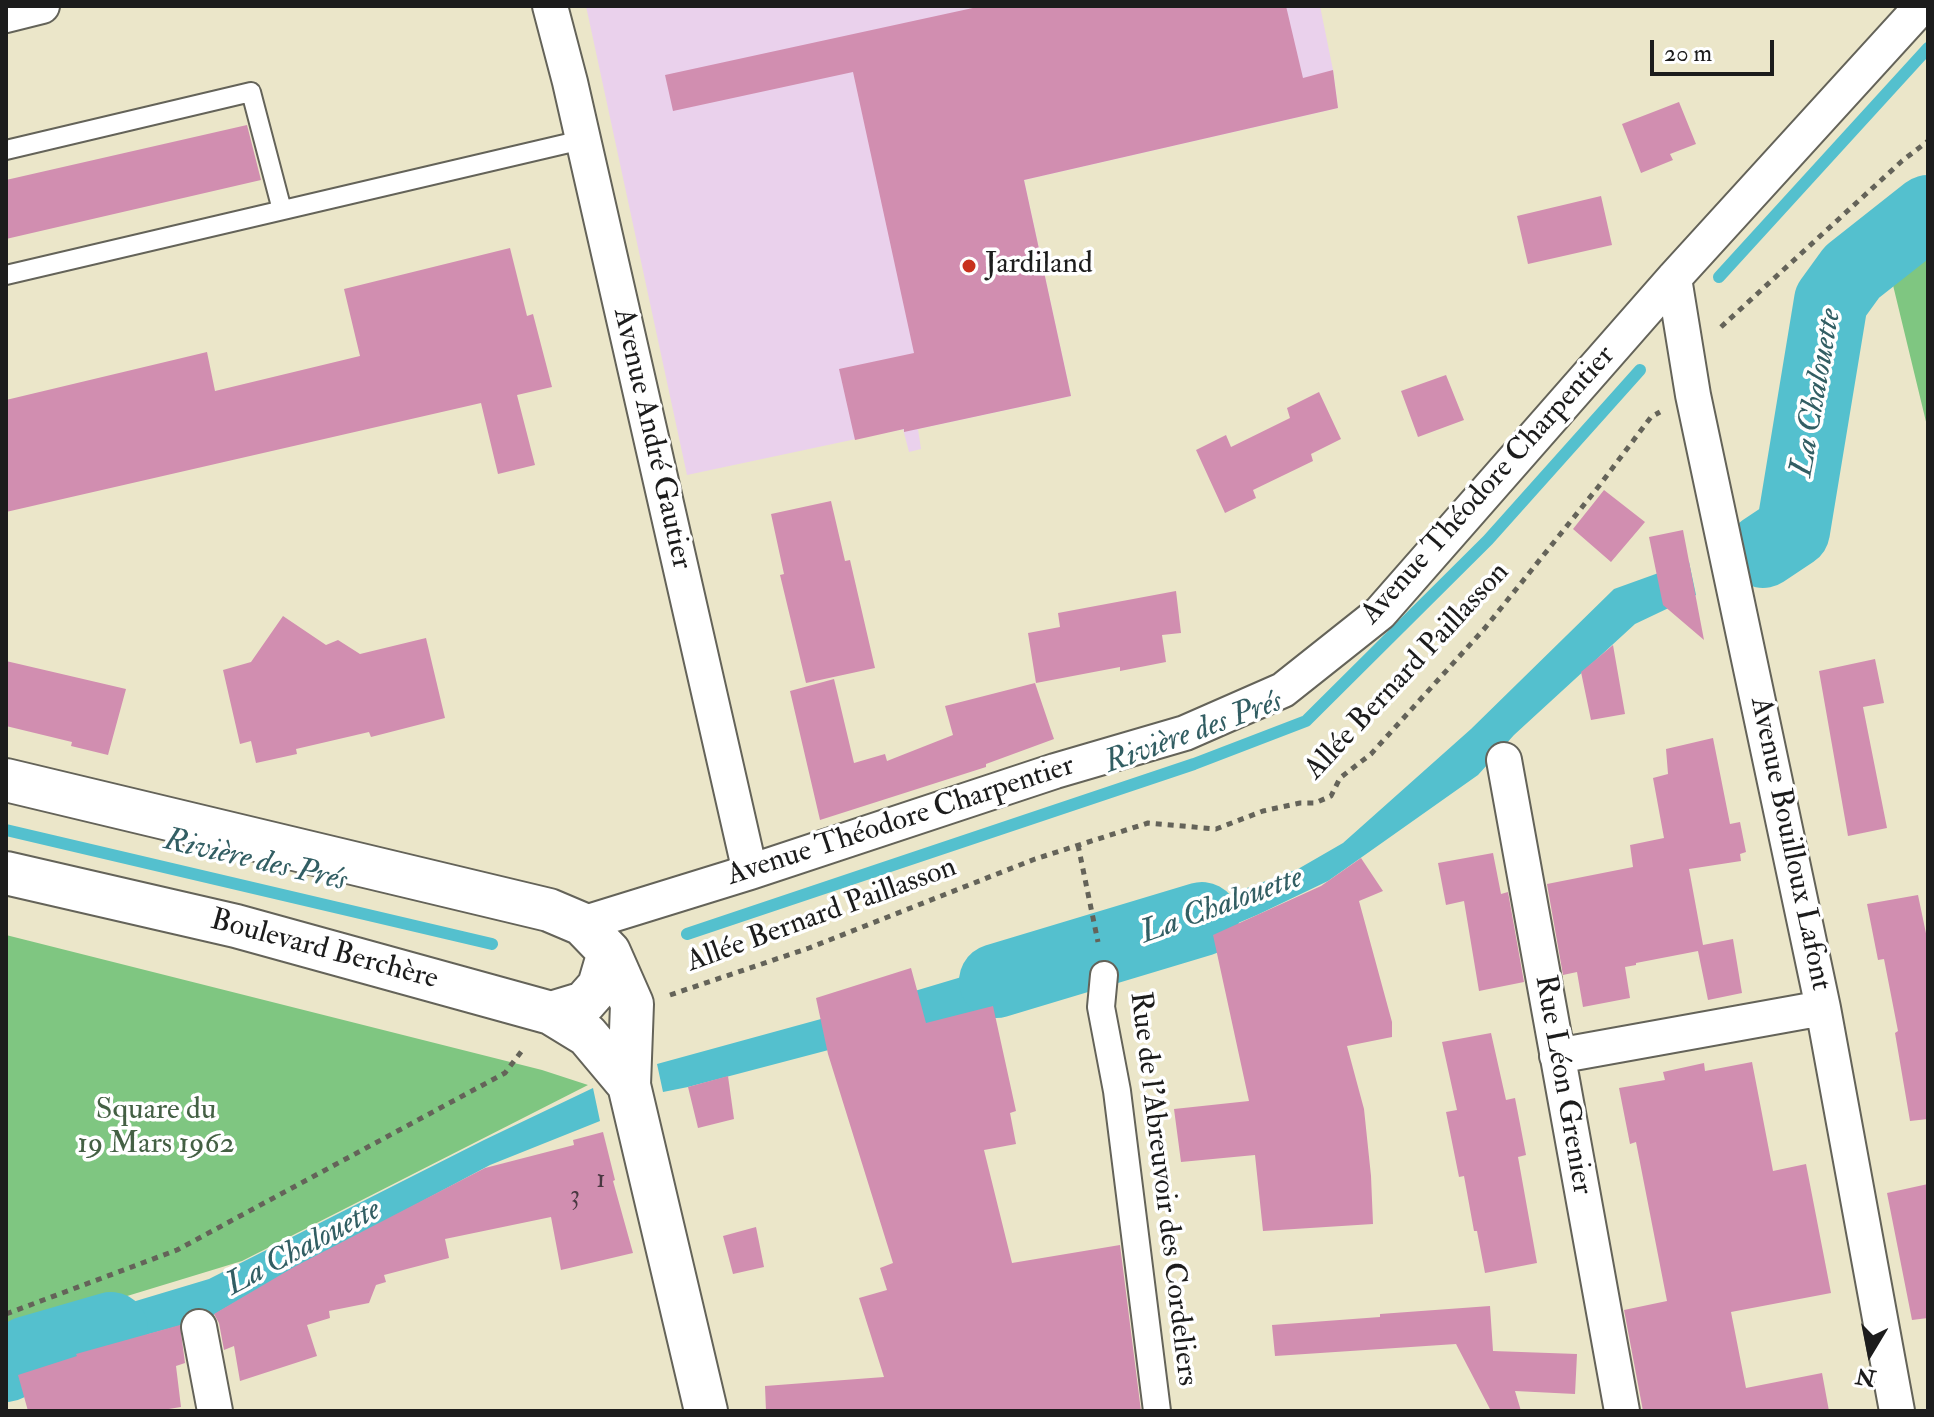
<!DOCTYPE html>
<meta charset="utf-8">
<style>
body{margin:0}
#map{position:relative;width:1934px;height:1417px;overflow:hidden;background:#ebe6c9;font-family:"IM FELL Double Pica",serif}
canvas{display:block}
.frame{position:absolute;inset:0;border:8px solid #1c1c1c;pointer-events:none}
.north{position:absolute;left:1830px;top:1313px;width:80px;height:80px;-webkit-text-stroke:6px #fff;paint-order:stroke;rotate:190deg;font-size:22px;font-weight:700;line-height:32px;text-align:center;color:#1c1c1c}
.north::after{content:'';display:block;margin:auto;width:28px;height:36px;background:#1c1c1c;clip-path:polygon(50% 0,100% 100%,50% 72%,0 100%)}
.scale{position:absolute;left:1650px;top:40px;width:124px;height:36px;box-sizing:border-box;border:4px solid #1c1c1c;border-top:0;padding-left:10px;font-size:24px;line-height:28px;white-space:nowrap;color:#1c1c1c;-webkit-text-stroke:6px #fff;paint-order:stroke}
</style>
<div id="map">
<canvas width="1934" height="1417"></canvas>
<div class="frame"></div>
<div class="north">N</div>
<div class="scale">20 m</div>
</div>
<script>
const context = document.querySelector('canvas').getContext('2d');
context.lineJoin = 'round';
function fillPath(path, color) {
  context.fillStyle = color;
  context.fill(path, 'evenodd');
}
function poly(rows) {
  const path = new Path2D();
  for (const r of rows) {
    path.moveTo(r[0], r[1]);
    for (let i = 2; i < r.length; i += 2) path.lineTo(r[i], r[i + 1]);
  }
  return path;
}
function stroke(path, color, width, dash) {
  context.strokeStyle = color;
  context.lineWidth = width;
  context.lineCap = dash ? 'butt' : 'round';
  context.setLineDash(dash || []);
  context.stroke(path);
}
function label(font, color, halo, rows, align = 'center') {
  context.font = font + ' "IM FELL Double Pica",serif';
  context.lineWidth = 7;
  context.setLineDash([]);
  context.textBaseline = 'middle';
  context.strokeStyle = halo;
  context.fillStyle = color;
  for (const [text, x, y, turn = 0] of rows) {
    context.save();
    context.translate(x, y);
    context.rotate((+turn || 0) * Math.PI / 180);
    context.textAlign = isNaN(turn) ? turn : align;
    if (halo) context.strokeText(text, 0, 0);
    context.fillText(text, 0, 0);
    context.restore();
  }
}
fillPath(poly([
 [586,6,1320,6,1333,70,1338,108,1024,180,1071,396,918,429,921,449,909,452,903,429,687,475]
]), '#ead1ec');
fillPath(poly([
 [1928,257,1928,430,1892,281],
 [6,935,542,1070,588,1085,242,1261,9,1332,6,1323]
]), '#7fc681');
fillPath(poly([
 [1689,562,1696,595,1635,624,1514,735,1478,775,1328,881,1257,915,1212,934,1107,967,1102,935,1204,904,1298,869,1343,843,1471,729,1614,589],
 [1092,938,1098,975,1011,1002,688,1087,663,1092,657,1064,821,1019],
 [593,1088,600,1121,490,1165,269,1283,208,1318,76,1354,19,1375,6,1340,209,1279,484,1140]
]), '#54c0ce');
stroke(poly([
 [1719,277,1928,48],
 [6,830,492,944],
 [687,934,1194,764,1306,721,1488,540,1640,370]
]), '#54c0ce', 12);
stroke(poly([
 [1763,551,1793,531,1831,301,1852,272,1928,212],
 [996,981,1202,919],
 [6,1365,28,1353,111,1329]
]), '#54c0ce', 74);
fillPath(poly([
 [982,6,1286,6,1303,78,1333,70,1338,108,1024,180,1071,396,904,432,904,429,855,440,839,369,914,353,853,72,673,111,665,75],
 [1679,102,1696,144,1670,154,1673,160,1641,173,1622,124],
 [247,125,261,180,6,239,6,180],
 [1601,196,1612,245,1528,264,1517,216],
 [510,248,527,316,533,314,552,387,517,395,535,465,498,474,481,403,6,512,6,400,207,352,215,391,360,356,344,289],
 [1446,375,1464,420,1418,437,1401,391],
 [1319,392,1341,439,1311,454,1313,461,1253,490,1256,498,1225,513,1196,450,1226,435,1231,447,1290,418,1287,408],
 [1604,490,1645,522,1611,562,1573,529],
 [831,501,845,561,850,560,875,668,806,683,780,575,784,574,771,514],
 [1683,530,1704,640,1663,605,1649,537],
 [1176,591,1181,633,1162,635,1166,662,1120,671,1120,667,1036,683,1028,633,1060,627,1058,613],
 [283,616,326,645,338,640,360,654,426,638,445,718,371,737,369,732,296,749,297,754,256,763,251,741,240,744,223,670,251,662],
 [1613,645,1625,714,1591,720,1581,672],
 [1875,659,1884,703,1863,707,1887,828,1848,836,1819,671],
 [6,661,126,689,108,755,71,746,72,742,6,726],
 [834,679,854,763,885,754,887,761,953,735,945,706,1035,683,1054,739,986,764,986,767,820,820,790,691],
 [1713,738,1730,824,1740,822,1746,852,1740,854,1741,861,1689,869,1703,945,1733,939,1742,993,1708,1000,1698,951,1636,963,1636,965,1625,967,1630,998,1583,1007,1577,972,1563,975,1547,884,1633,867,1630,845,1664,838,1653,778,1668,774,1666,749],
 [1493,853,1501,894,1508,892,1524,982,1479,991,1464,901,1446,905,1438,863],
 [1361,858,1383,891,1359,901,1392,1022,1392,1037,1347,1046,1364,1109,1371,1176,1373,1224,1263,1231,1255,1155,1181,1162,1174,1109,1249,1101,1213,935,1321,886],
 [1918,895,1928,943,1928,1119,1910,1121,1895,1033,1898,1031,1884,959,1878,960,1867,904],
 [911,968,926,1023,993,1006,1016,1111,1010,1113,1016,1144,984,1150,1012,1263,1120,1245,1141,1411,766,1411,765,1386,884,1377,859,1298,887,1290,880,1268,893,1263,828,1054,816,998],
 [1491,1033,1506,1100,1515,1098,1526,1155,1518,1157,1537,1263,1485,1273,1477,1231,1474,1231,1464,1176,1459,1177,1446,1112,1457,1110,1442,1042],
 [1752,1062,1773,1171,1806,1164,1831,1293,1731,1312,1746,1388,1822,1373,1829,1411,1643,1411,1624,1310,1667,1301,1636,1142,1630,1144,1619,1088,1665,1080,1663,1072,1704,1063,1705,1071],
 [728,1076,734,1119,698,1128,688,1087],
 [603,1132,615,1180,613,1181,633,1253,561,1270,551,1217,445,1239,449,1258,384,1275,386,1282,376,1285,369,1303,329,1311,330,1318,307,1325,317,1356,240,1381,234,1346,224,1350,219,1323,214,1314,294,1267,485,1168,574,1145,573,1140],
 [1928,1184,1928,1318,1912,1320,1887,1193],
 [756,1227,764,1267,733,1274,723,1236],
 [1490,1306,1493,1351,1577,1354,1575,1394,1515,1391,1521,1411,1491,1411,1456,1344,1275,1356,1272,1325,1380,1317,1380,1314],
 [180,1325,185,1363,176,1366,181,1407,156,1411,28,1411,18,1375,77,1356,76,1354]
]), '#d18eb0');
const service = poly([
 [6,150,251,92,282,210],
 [6,275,582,140]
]);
const pedestrian = poly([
 [1104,975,1101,1007,1117,1091,1157,1411]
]);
const minor = poly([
 [550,6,570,82,750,872],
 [6,15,42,6],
 [1674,278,1693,395,1823,1008,1897,1411],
 [1504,760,1622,1411],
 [582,924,750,872,1055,771,1185,733,1283,690,1380,613,1674,278,1922,6],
 [1557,1056,1823,1008],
 [199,1327,215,1411]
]);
const tertiary = poly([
 [6,780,549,910,582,924,609,952,632,1004,629,1085,706,1411],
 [6,873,236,926,551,1013,584,1003,599,986,609,952],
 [551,1013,587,1035,629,1085]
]);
stroke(service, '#646359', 22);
stroke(pedestrian, '#646359', 30);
stroke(minor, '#646359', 38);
stroke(tertiary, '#646359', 46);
stroke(poly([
 [1721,327,1902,161,1928,141],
 [1078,845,1098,942],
 [670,995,809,948,1035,859,1148,823,1216,829,1263,811,1300,803,1315,803,1331,796,1340,778,1371,754,1485,628,1599,486,1651,417,1660,412],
 [6,1314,177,1250,505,1073,524,1048]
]), '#646359', 5, [6, 6]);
stroke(service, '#fff', 18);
stroke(pedestrian, '#fff', 26);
stroke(minor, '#fff', 34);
stroke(tertiary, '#fff', 42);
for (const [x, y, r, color] of [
 [969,266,8,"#c8321e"]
]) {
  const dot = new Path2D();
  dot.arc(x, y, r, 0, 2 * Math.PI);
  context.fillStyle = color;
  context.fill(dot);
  stroke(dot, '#fff', 3);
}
label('26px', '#493841', null, [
 ["1",601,1181],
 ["3",575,1197]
]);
label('30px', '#1c1c1c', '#fff', [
 ["Jardiland",985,266]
], 'left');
label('30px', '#1c1c1c', '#fff', [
 ["Avenue André Gautier",651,439,77],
 ["Avenue Théodore Charpentier",1489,486,-48],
 ["Allée Bernard Paillasson",1408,672,-47],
 ["Avenue Théodore Charpentier",901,822,-18],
 ["Avenue Bouilloux Lafont",1789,844,78],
 ["Allée Bernard Paillasson",822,916,-20],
 ["Boulevard Berchère",324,951,15],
 ["Rue Léon Grenier",1562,1085,80],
 ["Rue de l'Abreuvoir des Cordeliers",1162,1189,83]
]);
label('30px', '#446044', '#fff', [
 ["Square du",156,1112],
 ["19 Mars 1962",156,1146]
]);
label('italic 32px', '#325e63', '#fff', [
 ["La Chalouette",1818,393,-80],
 ["Rivière des Prés",1194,734,-20],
 ["Rivière des Prés",255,862,13],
 ["La Chalouette",1222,907,-20],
 ["La Chalouette",304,1249,-28]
]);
</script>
